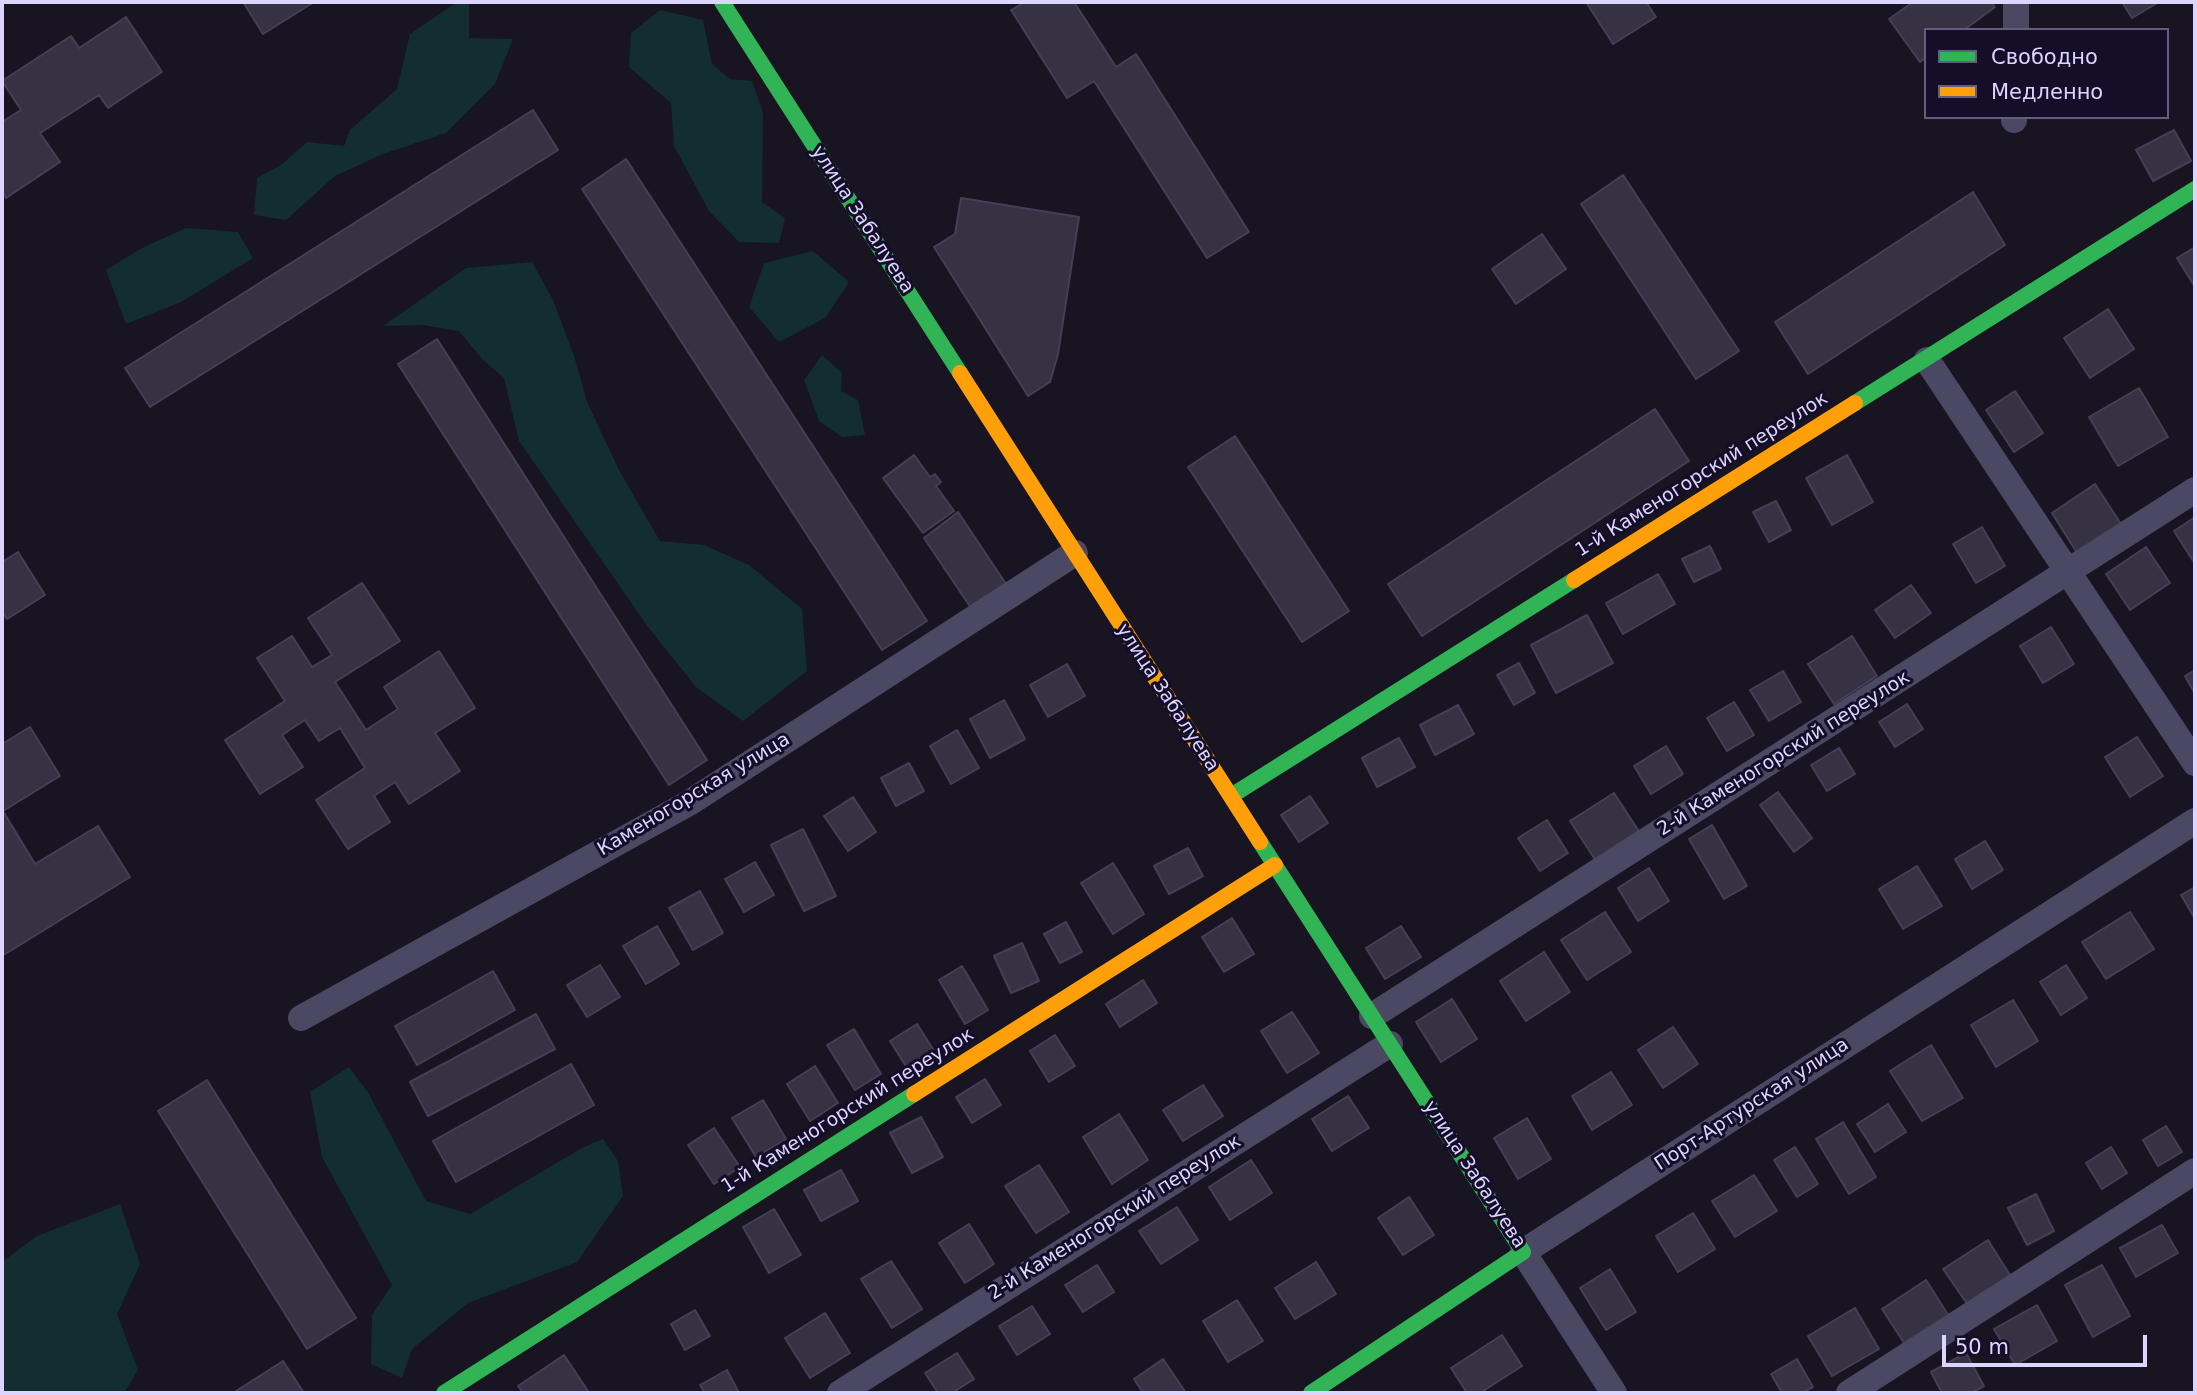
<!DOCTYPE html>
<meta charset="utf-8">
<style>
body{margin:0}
#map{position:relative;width:2197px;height:1395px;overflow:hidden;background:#181422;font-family:"DejaVu Sans",sans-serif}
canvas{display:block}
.frame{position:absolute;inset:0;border:4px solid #dcd5ff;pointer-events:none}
.legend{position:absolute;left:1924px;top:28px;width:245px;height:91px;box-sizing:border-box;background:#140e28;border:2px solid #645e7e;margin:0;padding:9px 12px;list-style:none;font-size:21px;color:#dcd5ff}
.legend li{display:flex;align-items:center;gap:14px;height:35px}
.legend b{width:35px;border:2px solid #645e7e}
.scale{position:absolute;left:1942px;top:1335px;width:205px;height:32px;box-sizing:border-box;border:4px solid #dcd5ff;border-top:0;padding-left:9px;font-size:21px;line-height:24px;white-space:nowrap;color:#dcd5ff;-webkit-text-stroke:5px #140e28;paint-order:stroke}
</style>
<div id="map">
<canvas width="2197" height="1395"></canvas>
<div class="frame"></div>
<ul class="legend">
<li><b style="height:9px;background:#30b455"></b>Свободно</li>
<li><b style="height:9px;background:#ff9f0a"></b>Медленно</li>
</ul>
<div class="scale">50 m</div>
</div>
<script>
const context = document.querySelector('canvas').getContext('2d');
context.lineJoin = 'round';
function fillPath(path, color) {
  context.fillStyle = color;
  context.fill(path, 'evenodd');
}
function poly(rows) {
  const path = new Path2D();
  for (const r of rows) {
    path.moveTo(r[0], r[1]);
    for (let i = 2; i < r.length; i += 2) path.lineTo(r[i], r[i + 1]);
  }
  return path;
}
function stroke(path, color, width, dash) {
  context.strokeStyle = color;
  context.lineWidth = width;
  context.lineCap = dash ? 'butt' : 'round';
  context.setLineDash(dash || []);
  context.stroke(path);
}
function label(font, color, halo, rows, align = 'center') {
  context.font = font + ' "DejaVu Sans",sans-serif';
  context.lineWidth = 6;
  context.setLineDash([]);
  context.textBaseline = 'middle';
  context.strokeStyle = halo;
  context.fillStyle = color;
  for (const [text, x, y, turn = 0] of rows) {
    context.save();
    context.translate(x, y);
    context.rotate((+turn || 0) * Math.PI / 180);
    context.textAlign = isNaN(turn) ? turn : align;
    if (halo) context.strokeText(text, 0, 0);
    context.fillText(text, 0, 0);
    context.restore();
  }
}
fillPath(poly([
 [457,2,469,2,469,38,513,39,495,84,446,133,383,154,335,176,286,220,254,215,257,178,281,165,307,142,344,146,350,130,397,89,410,34],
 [660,10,703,20,712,64,730,79,752,81,763,112,762,202,785,218,779,243,739,242,709,211,674,146,671,103,629,67,631,33],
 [186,228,238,232,253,258,181,302,126,324,106,270,142,248],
 [813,251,849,282,825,318,779,342,749,307,764,263],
 [532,262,553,300,575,359,587,402,619,470,660,541,704,545,749,565,802,609,807,671,743,721,696,687,648,627,519,441,504,378,483,360,459,331,423,325,383,326,466,268],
 [822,355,842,373,841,391,858,400,865,435,842,437,819,421,804,380],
 [349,1067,369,1094,426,1201,470,1214,582,1148,603,1139,618,1161,623,1196,577,1262,468,1303,412,1349,402,1378,371,1364,372,1315,392,1285,322,1157,310,1092],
 [120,1204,140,1264,117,1314,138,1370,124,1393,2,1393,2,1262,37,1236]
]), '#122e30');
const building = poly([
 [243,2,314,2,263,34,243,2],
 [1025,2,1074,2,1116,67,1136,54,1249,232,1207,258,1094,81,1067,98,1011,10,1025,2],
 [1586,2,1646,2,1656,17,1613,44,1586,2],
 [1913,2,1991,2,1995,7,1964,30,1926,30,1926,57,1920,62,1889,19,1913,2],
 [2122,2,2159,2,2132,18,2122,2],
 [126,17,162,72,108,108,99,95,40,133,60,162,6,198,2,191,2,122,21,110,2,81,71,36,79,48,126,17],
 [533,110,558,150,150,407,125,368,533,110],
 [2174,130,2191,161,2153,181,2136,150,2174,130],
 [626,159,927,621,882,650,582,189,626,159],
 [1623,175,1739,351,1696,379,1581,204,1623,175],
 [1973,192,2005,245,1808,374,1775,322,1973,192],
 [961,198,1079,217,1058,354,1050,382,1028,396,934,247,955,234,961,198],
 [1542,234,1566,269,1516,304,1492,269,1542,234],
 [2195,247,2195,287,2177,258,2195,247],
 [2108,309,2134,349,2090,378,2064,338,2108,309],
 [437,339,707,760,669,785,398,364,437,339],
 [2139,388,2168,437,2118,466,2089,417,2139,388],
 [2015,391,2043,433,2014,452,1986,410,2015,391],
 [1655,409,1689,461,1422,636,1388,584,1655,409],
 [1235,436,1349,611,1302,642,1188,467,1235,436],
 [914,455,930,477,935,474,941,482,936,486,954,511,923,533,883,478,914,455],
 [1847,455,1873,502,1832,525,1806,478,1847,455],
 [2095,484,2121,524,2077,553,2052,513,2095,484],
 [1776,501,1791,530,1769,542,1753,512,1776,501],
 [958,512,1006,584,971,608,924,538,958,512],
 [2195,517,2195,564,2174,531,2195,517],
 [1982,527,2005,566,1976,583,1953,544,1982,527],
 [1710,546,1721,569,1694,582,1682,559,1710,546],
 [2146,547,2170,583,2130,610,2106,574,2146,547],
 [18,552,45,595,7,619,2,612,2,562,18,552],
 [1658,574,1675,604,1623,634,1606,603,1658,574],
 [362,583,400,641,335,682,366,730,398,709,384,687,439,651,475,708,435,733,460,771,409,804,395,782,374,796,390,822,348,849,316,800,365,768,340,728,319,741,305,720,282,735,303,767,260,794,225,740,285,701,257,658,292,636,312,667,332,655,308,618,362,583],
 [1911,585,1931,613,1895,638,1875,610,1911,585],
 [1587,615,1613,663,1556,693,1531,645,1587,615],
 [2051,627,2074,664,2043,683,2020,646,2051,627],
 [1852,636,1877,676,1834,704,1808,664,1852,636],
 [1519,663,1535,693,1514,705,1497,675,1519,663],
 [1067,664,1085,696,1048,717,1030,685,1067,664],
 [2195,670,2195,694,2185,676,2195,670],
 [1783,671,1801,702,1769,721,1750,690,1783,671],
 [1004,700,1025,739,990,758,970,719,1004,700],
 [1734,702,1754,735,1727,751,1707,718,1734,702],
 [1907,704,1923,729,1895,747,1879,722,1907,704],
 [1458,705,1474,734,1435,755,1420,725,1458,705],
 [30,727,60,776,3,811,35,864,98,826,130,877,2,956,2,744,30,727],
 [957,730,979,768,951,784,930,746,957,730],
 [2137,737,2163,776,2130,797,2105,757,2137,737],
 [1399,738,1415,767,1377,787,1362,758,1399,738],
 [1666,746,1683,774,1651,794,1634,766,1666,746],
 [1839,748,1855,774,1827,791,1811,765,1839,748],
 [909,763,924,791,896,806,881,778,909,763],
 [1778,792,1812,838,1794,852,1760,805,1778,792],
 [1614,793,1640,833,1596,861,1570,821,1614,793],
 [1310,796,1328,823,1299,842,1281,815,1310,796],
 [853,797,876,832,848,851,824,816,853,797],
 [1547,820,1568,853,1540,871,1518,838,1547,820],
 [1712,825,1747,886,1724,899,1689,839,1712,825],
 [803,829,836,896,804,911,771,845,803,829],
 [1985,841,2003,870,1972,889,1955,859,1985,841],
 [1188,848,1203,876,1169,894,1154,866,1188,848],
 [755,862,774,895,744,912,725,879,755,862],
 [1113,863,1144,914,1113,934,1081,883,1113,863],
 [1917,866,1942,906,1903,929,1879,889,1917,866],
 [1649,868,1669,901,1638,921,1618,888,1649,868],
 [2195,887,2195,919,2181,895,2195,887],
 [700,891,723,933,693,950,669,908,700,891],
 [1605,912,1631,952,1587,980,1561,940,1605,912],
 [2130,912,2154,949,2106,979,2082,942,2130,912],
 [1232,918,1254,954,1224,972,1202,937,1232,918],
 [1066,922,1082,952,1060,963,1044,934,1066,922],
 [657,926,679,964,646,984,623,946,657,926],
 [1401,926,1421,957,1385,979,1366,948,1401,926],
 [1022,943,1039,981,1011,993,994,956,1022,943],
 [1544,952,1570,992,1526,1021,1500,981,1544,952],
 [600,965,620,997,587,1017,567,985,600,965],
 [2066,965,2087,998,2061,1015,2040,982,2066,965],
 [962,966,988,1010,965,1024,939,980,962,966],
 [493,971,515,1010,417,1065,395,1026,493,971],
 [1143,980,1157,1003,1120,1027,1106,1004,1143,980],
 [1452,999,1477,1039,1441,1062,1416,1022,1452,999],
 [2013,1000,2038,1041,1996,1067,1971,1025,2013,1000],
 [1292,1012,1319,1053,1287,1073,1261,1031,1292,1012],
 [536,1014,555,1049,428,1116,410,1082,536,1014],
 [917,1024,936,1054,909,1071,890,1041,917,1024],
 [1673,1027,1698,1064,1663,1088,1638,1050,1673,1027],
 [854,1029,881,1074,855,1090,827,1045,854,1029],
 [1055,1035,1075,1066,1049,1082,1030,1051,1055,1035],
 [1931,1045,1963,1098,1922,1121,1890,1071,1931,1045],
 [571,1064,594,1105,456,1182,433,1141,571,1064],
 [815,1066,838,1103,810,1121,787,1084,815,1066],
 [1611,1072,1632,1105,1592,1130,1572,1096,1611,1072],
 [985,1079,1001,1105,972,1123,956,1097,985,1079],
 [207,1080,356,1318,307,1349,158,1111,207,1080],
 [1203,1085,1223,1116,1183,1141,1163,1110,1203,1085],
 [1348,1096,1369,1128,1332,1151,1312,1119,1348,1096],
 [763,1100,786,1139,756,1157,732,1118,763,1100],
 [1888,1104,1906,1132,1875,1152,1857,1124,1888,1104],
 [1119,1114,1148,1160,1112,1184,1083,1137,1119,1114],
 [921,1117,943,1157,912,1173,890,1133,921,1117],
 [1527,1118,1551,1159,1518,1179,1494,1138,1527,1118],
 [1843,1122,1876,1177,1849,1194,1816,1139,1843,1122],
 [2166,1126,2182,1152,2158,1166,2143,1140,2166,1126],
 [714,1128,740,1167,714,1184,688,1145,714,1128],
 [1795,1147,1818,1184,1797,1197,1774,1160,1795,1147],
 [2111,1147,2127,1173,2102,1189,2086,1163,2111,1147],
 [1251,1160,1272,1193,1230,1220,1209,1187,1251,1160],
 [1039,1165,1069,1212,1036,1233,1005,1186,1039,1165],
 [841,1170,858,1201,821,1221,804,1190,841,1170],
 [1754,1175,1777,1211,1735,1237,1712,1201,1754,1175],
 [2036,1194,2054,1231,2027,1245,2008,1208,2036,1194],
 [1409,1197,1434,1235,1403,1255,1378,1218,1409,1197],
 [1177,1207,1198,1240,1161,1264,1139,1231,1177,1207],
 [774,1209,801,1255,769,1273,743,1227,774,1209],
 [1693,1213,1715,1249,1678,1272,1656,1236,1693,1213],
 [969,1224,994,1264,965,1283,939,1243,969,1224],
 [2162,1225,2178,1253,2136,1277,2120,1248,2162,1225],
 [1988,1240,2013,1280,1970,1308,1943,1269,1988,1240],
 [891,1261,922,1309,892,1328,861,1279,891,1261],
 [1316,1262,1336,1294,1295,1319,1275,1288,1316,1262],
 [1097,1265,1114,1292,1083,1312,1065,1285,1097,1265],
 [2102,1265,2130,1316,2093,1337,2065,1285,2102,1265],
 [1610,1269,1636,1312,1606,1330,1580,1288,1610,1269],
 [1926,1280,1952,1321,1908,1349,1882,1309,1926,1280],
 [1237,1300,1263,1341,1228,1362,1203,1321,1237,1300],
 [2037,1305,2057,1341,2015,1365,1994,1329,2037,1305],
 [1032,1306,1050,1334,1017,1355,999,1326,1032,1306],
 [1855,1308,1879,1349,1832,1376,1808,1336,1855,1308],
 [695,1310,710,1336,685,1350,671,1324,695,1310],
 [825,1313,850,1353,810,1378,785,1338,825,1313],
 [1502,1335,1522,1366,1480,1393,1467,1393,1451,1368,1502,1335],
 [957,1353,974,1379,952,1393,938,1393,925,1373,957,1353],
 [1966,1353,1984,1386,1971,1393,1942,1393,1931,1372,1966,1353],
 [564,1355,588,1391,585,1393,523,1393,518,1386,564,1355],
 [1163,1359,1186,1393,1143,1393,1134,1379,1163,1359],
 [1797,1359,1813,1387,1802,1393,1782,1393,1771,1374,1797,1359],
 [283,1361,304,1393,233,1393,283,1361],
 [727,1370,739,1393,705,1393,700,1385,727,1370]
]);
fillPath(building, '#363244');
stroke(building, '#443f56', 2);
stroke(poly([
 [2016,30,2016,2],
 [2014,120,2014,117],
 [1927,360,2195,763],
 [1372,1016,2195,490],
 [301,1018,689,803,1075,553],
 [840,1393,1390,1044],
 [1614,1393,1523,1252,2195,821],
 [1849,1393,2195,1171]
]), '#4b4863', 26);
stroke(poly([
 [722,2,960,373],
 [1855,403,2195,189],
 [1231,796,1574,580],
 [1260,842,1523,1252,1311,1393],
 [444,1393,914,1094]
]), '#30b455', 16);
stroke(poly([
 [960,373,1260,842],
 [1574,580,1855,403],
 [914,1094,1275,865]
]), '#ff9f0a', 16);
label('19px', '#dcd5ff', '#140e28', [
 ["улица Забалуева",862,220,57],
 ["1-й Каменогорский переулок",1702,475,-32],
 ["улица Забалуева",1167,698,57],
 ["2-й Каменогорский переулок",1784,754,-32],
 ["Каменогорская улица",694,795,-31],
 ["Порт-Артурская улица",1752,1105,-33],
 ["1-й Каменогорский переулок",848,1111,-32],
 ["улица Забалуева",1474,1175,57],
 ["2-й Каменогорский переулок",1115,1218,-32]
]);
</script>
